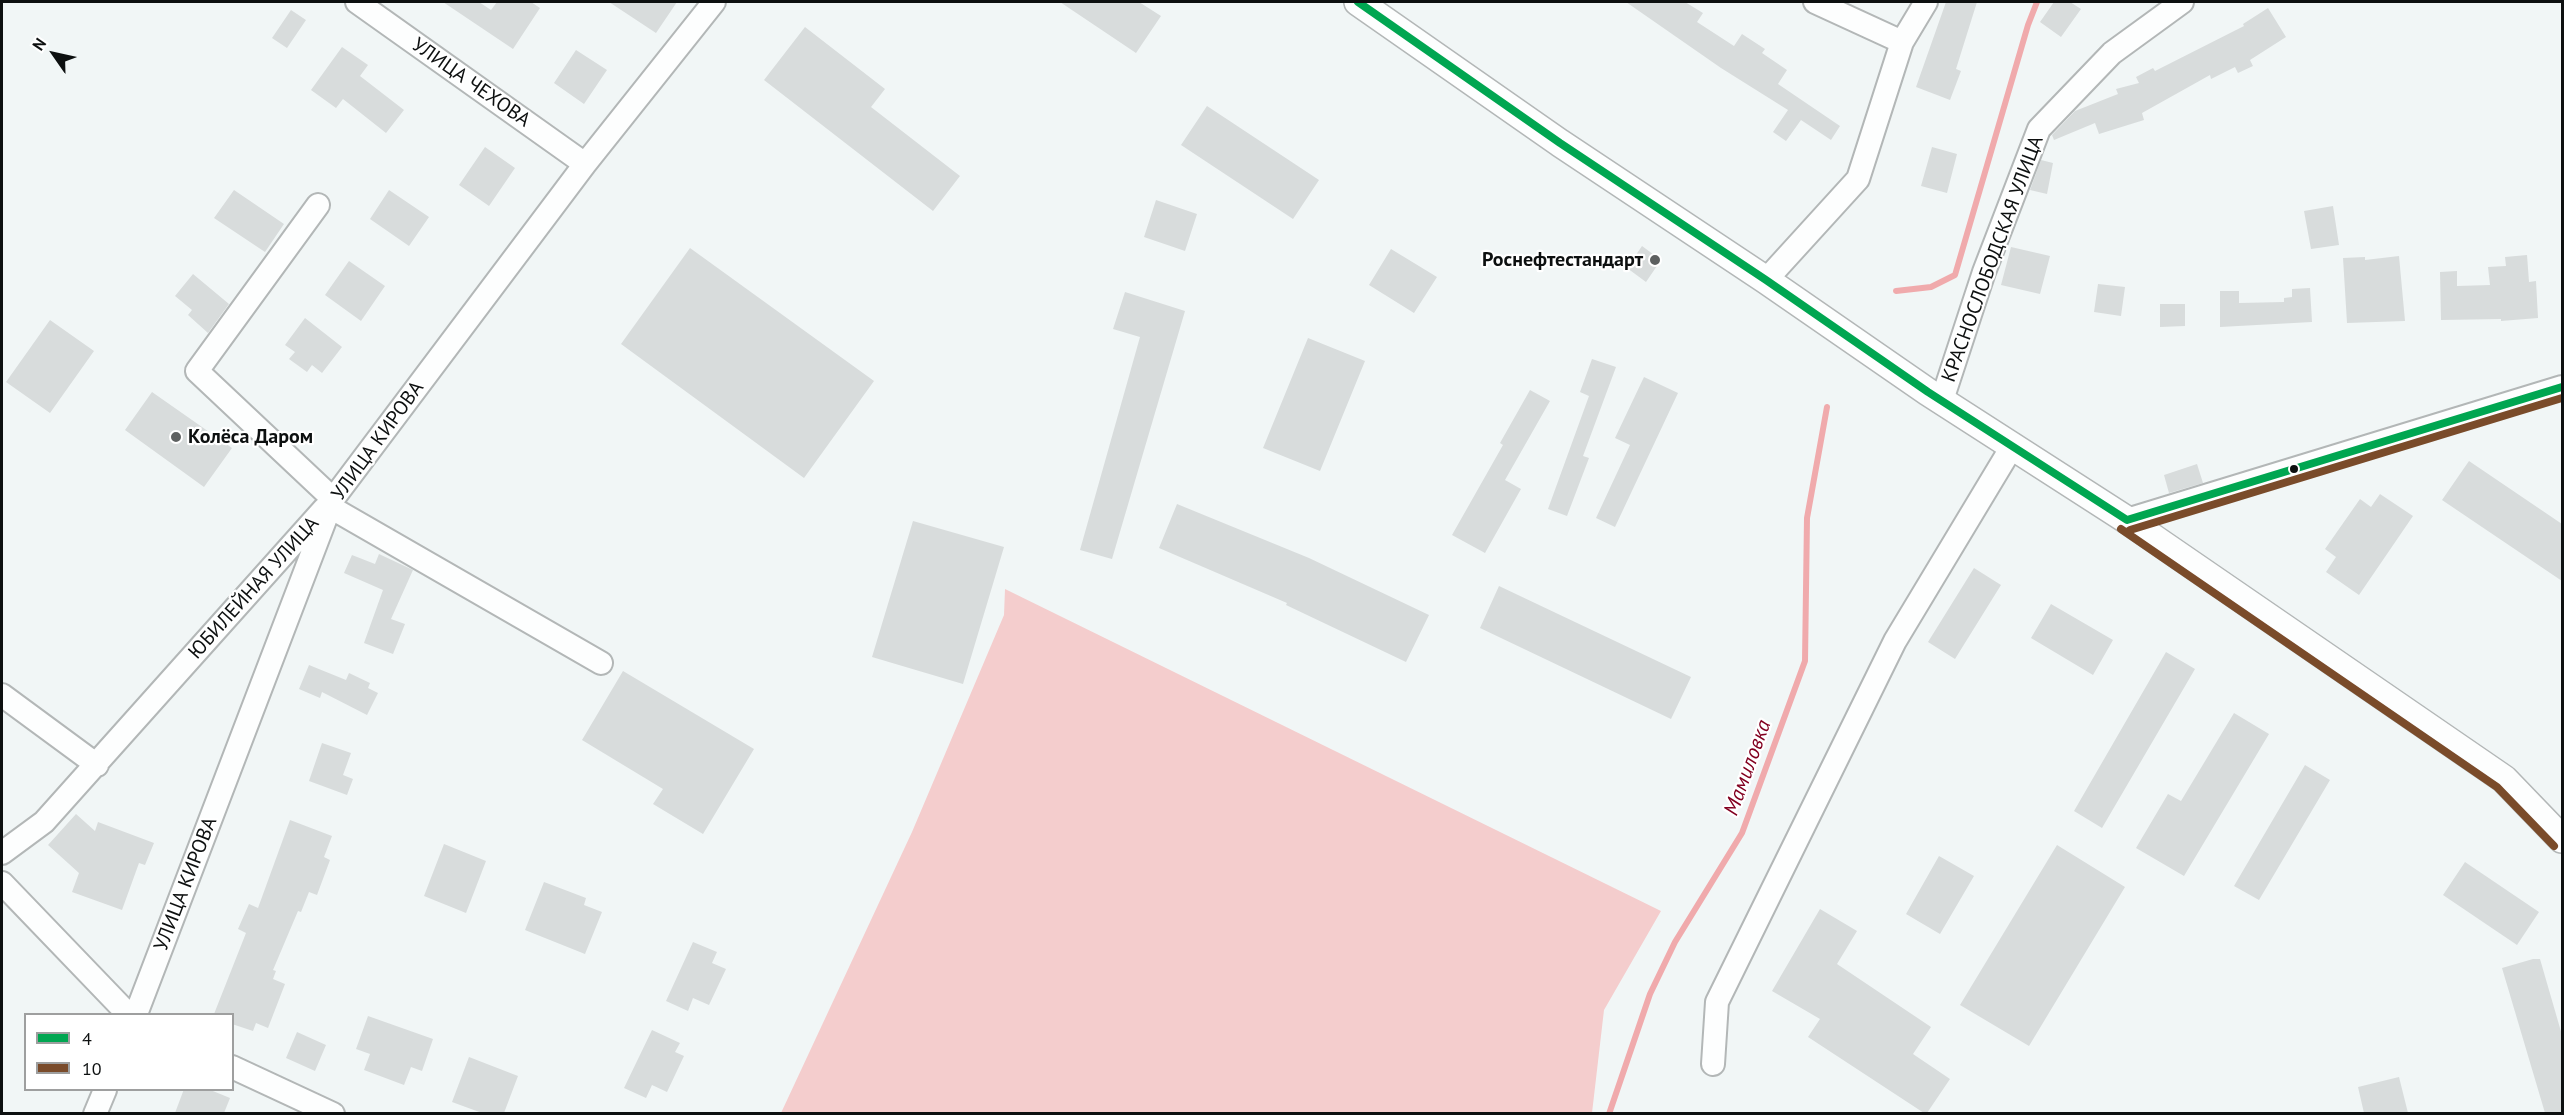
<!DOCTYPE html>
<meta charset="utf-8">
<style>
body{margin:0}
#map{position:relative;width:2564px;height:1115px;overflow:hidden;background:#f1f6f6;font-family:"PT Sans",sans-serif}
canvas{display:block}
.frame{position:absolute;inset:0;border:3px solid #0d1010;pointer-events:none}
.legend{position:absolute;left:24px;top:1013px;width:210px;height:78px;box-sizing:border-box;background:#fff;border:2px solid #9e9f9f;margin:0;padding:8px 10px;list-style:none;font-size:18px;color:#0d1010}
.legend li{display:flex;align-items:center;gap:12px;height:30px}
.legend b{width:30px;border:2px solid #9e9f9f}
.north{position:absolute;left:24px;top:24px;width:60px;height:60px;-webkit-text-stroke:4px #fff;paint-order:stroke;rotate:304deg;font-size:16px;font-weight:700;line-height:24px;text-align:center;color:#0d1010}
.north::after{content:'';display:block;margin:auto;width:21px;height:27px;background:#0d1010;clip-path:polygon(50% 0,100% 100%,50% 72%,0 100%)}
</style>
<div id="map">
<canvas width="2564" height="1115"></canvas>
<div class="frame"></div>
<ul class="legend">
<li><b style="height:8px;background:#00a651"></b>4</li>
<li><b style="height:8px;background:#7a4b2a"></b>10</li>
</ul>
<div class="north">N</div>
</div>
<script>
const context = document.querySelector('canvas').getContext('2d');
context.lineJoin = 'round';
function fillPath(path, color) {
  context.fillStyle = color;
  context.fill(path, 'evenodd');
}
function poly(rows) {
  const path = new Path2D();
  for (const r of rows) {
    path.moveTo(r[0], r[1]);
    for (let i = 2; i < r.length; i += 2) path.lineTo(r[i], r[i + 1]);
  }
  return path;
}
function stroke(path, color, width, dash) {
  context.strokeStyle = color;
  context.lineWidth = width;
  context.lineCap = dash ? 'butt' : 'round';
  context.setLineDash(dash || []);
  context.stroke(path);
}
function label(font, color, halo, rows, align = 'center') {
  context.font = font + ' "PT Sans",sans-serif';
  context.lineWidth = 4.5;
  context.setLineDash([]);
  context.textBaseline = 'middle';
  context.strokeStyle = halo;
  context.fillStyle = color;
  for (const [text, x, y, turn = 0] of rows) {
    context.save();
    context.translate(x, y);
    context.rotate((+turn || 0) * Math.PI / 180);
    context.textAlign = isNaN(turn) ? turn : align;
    if (halo) context.strokeText(text, 0, 0);
    context.fillText(text, 0, 0);
    context.restore();
  }
}
fillPath(poly([
 [1005,589,1661,911,1604,1010,1592,1113,781,1113,912,832,1004,615]
]), '#f4cdcd');
stroke(poly([
 [1896,291,1931,287,1955,275,2028,25,2037,2],
 [1609,1114,1650,994,1675,942,1742,833,1805,661,1807,518,1827,407]
]), '#f0aaac', 6);
fillPath(poly([
 [443,2,479,2,491,10,497,2,531,2,540,8,513,49],
 [609,2,677,2,656,33],
 [1060,2,1139,2,1161,16,1136,53],
 [1626,2,1685,2,1703,13,1697,22,1734,46,1742,34,1765,49,1762,53,1787,70,1778,84,1840,126,1831,140,1801,120,1786,141,1773,132,1788,110,1721,68],
 [1946,2,1977,2,1956,69,1961,71,1950,100,1916,87],
 [2054,2,2070,2,2081,9,2061,37,2040,22],
 [2268,8,2286,37,2250,60,2253,66,2238,73,2235,67,2211,79,2210,75,2142,113,2144,120,2099,134,2095,123,2054,140,2052,135,2075,111,2118,94,2116,89,2139,83,2136,77,2153,68,2155,71,2244,26,2243,24],
 [291,10,306,20,287,48,272,38],
 [805,27,885,89,871,107,960,176,933,211,764,80],
 [342,47,368,65,360,76,404,110,386,133,343,99,336,108,311,90],
 [576,50,607,70,584,104,554,83],
 [1207,106,1319,180,1293,219,1181,145],
 [485,147,515,168,489,206,459,185],
 [1932,147,1957,154,1947,193,1921,186],
 [2041,160,2053,163,2047,194,2030,190],
 [234,190,284,224,265,252,214,218],
 [389,190,429,217,409,246,370,219],
 [1156,200,1197,214,1185,251,1144,237],
 [2333,206,2339,245,2311,249,2304,211],
 [1642,246,1661,260,1646,282,1627,268],
 [2011,247,2050,256,2040,294,2001,285],
 [690,248,874,381,804,478,621,344],
 [1391,249,1437,277,1414,313,1369,285],
 [2527,255,2529,282,2536,281,2538,318,2501,321,2501,319,2441,320,2440,272,2457,271,2457,286,2490,285,2488,267,2506,266,2505,257],
 [2399,256,2405,321,2347,323,2343,258,2365,257,2365,260],
 [349,261,385,286,361,321,325,295],
 [193,274,229,304,208,333,188,315,192,310,175,296],
 [2098,284,2125,287,2121,316,2094,312],
 [2310,288,2312,322,2220,327,2220,291,2239,291,2239,303,2284,302,2284,298,2292,297,2292,289],
 [1125,292,1185,311,1112,559,1080,550,1140,337,1113,329],
 [2160,304,2185,304,2185,326,2160,327],
 [305,318,342,347,322,373,312,365,307,372,289,359,295,352,285,345],
 [50,320,94,351,50,413,6,382],
 [1308,338,1365,361,1320,471,1263,448],
 [1592,359,1616,367,1583,456,1589,458,1567,516,1548,509,1589,396,1580,392],
 [1644,377,1678,393,1615,527,1596,518,1630,445,1615,438],
 [1530,390,1550,401,1505,480,1521,489,1485,553,1452,535,1503,445,1500,443],
 [152,392,232,448,204,487,125,430],
 [2469,461,2562,524,2562,581,2442,500],
 [2197,464,2203,483,2169,493,2164,475],
 [2380,494,2413,516,2359,595,2326,572,2336,557,2325,549,2360,499,2371,507],
 [1177,504,1309,558,1429,615,1406,662,1286,605,1287,603,1159,548],
 [913,521,1004,547,963,684,872,657],
 [379,554,413,570,391,619,405,624,393,654,364,643,383,590,344,573,352,555,375,564],
 [1974,568,2001,585,1955,659,1928,642],
 [1499,586,1691,677,1671,719,1480,628],
 [2051,604,2113,640,2093,675,2031,638],
 [2166,652,2195,669,2102,828,2074,811],
 [309,665,346,680,349,673,370,683,368,688,378,693,367,715,322,692,320,698,299,689],
 [623,671,754,749,703,834,653,804,663,789,582,740],
 [2234,713,2269,734,2184,876,2136,848,2168,794,2181,801],
 [322,743,351,753,343,775,353,779,347,795,309,781],
 [2305,765,2330,780,2259,900,2234,886],
 [76,814,95,831,98,822,154,843,145,865,139,863,122,910,72,892,79,873,48,845],
 [290,820,332,836,324,857,330,860,317,895,309,892,301,912,298,911,273,970,276,971,273,979,285,984,268,1028,256,1023,253,1031,232,1024,232,1014,214,1014,246,933,238,929,249,904,258,908],
 [444,844,486,861,466,913,424,896],
 [2057,845,2125,887,2029,1046,1960,1005],
 [1939,856,1974,876,1940,934,1906,914],
 [2465,862,2539,912,2517,945,2443,895],
 [544,882,586,898,584,905,602,912,585,954,525,930],
 [1820,909,1857,931,1837,964,1931,1027,1913,1054,1950,1079,1927,1113,1924,1113,1808,1037,1820,1019,1772,991],
 [693,942,717,952,712,963,726,969,709,1005,693,998,688,1011,666,1001],
 [2533,959,2540,959,2562,1035,2562,1113,2545,1113,2502,968],
 [368,1016,433,1039,422,1071,411,1067,404,1085,364,1070,370,1054,356,1049],
 [652,1030,680,1043,675,1052,684,1056,667,1092,652,1085,646,1098,624,1088],
 [297,1032,326,1045,315,1071,286,1058],
 [469,1057,518,1076,504,1113,482,1113,452,1102],
 [2399,1077,2408,1113,2364,1113,2358,1087],
 [184,1089,208,1089,230,1098,224,1113,175,1113]
]), '#d8dcdc');
const minor = poly([
 [357,2,585,164],
 [1815,2,1902,42],
 [318,205,197,371,333,499],
 [1766,280,1858,179,1902,42,1926,2],
 [1942,400,1984,272,2039,129,2112,53,2182,2],
 [330,507,601,663],
 [2127,520,2562,387],
 [2,695,97,765],
 [2,853,44,822,324,509],
 [2,883,128,1014],
 [136,1014,333,499,585,164,714,2],
 [1713,1064,1717,1002,1895,641,2013,445],
 [232,1067,333,1114],
 [95,1114,105,1090]
]);
const tertiary = poly([
 [1358,2,1560,143,1766,280,1928,392,2127,520,2504,779,2562,839]
]);
stroke(minor, '#b3b7b7', 26);
stroke(tertiary, '#b3b7b7', 30);
stroke(minor, '#fdfefe', 22);
stroke(tertiary, '#fdfefe', 27);
stroke(poly([
 [1358,2,1560,143,1766,280,1928,392,2127,520,2562,387]
]), '#00a651', 8);
stroke(poly([
 [2121,529,2497,787,2554,846],
 [2130,530,2562,398]
]), '#7a4b2a', 8);
for (const [x, y, r, color] of [
 [1655,260,6,"#5d6060"],
 [176,437,6,"#5d6060"],
 [2294,469,5,"#0d1010"]
]) {
  const dot = new Path2D();
  dot.arc(x, y, r, 0, 2 * Math.PI);
  context.fillStyle = color;
  context.fill(dot);
  stroke(dot, '#fff', 2);
}
label('20px', '#0d1010', '#fff', [
 ["УЛИЦА ЧЕХОВА",471,83,35],
 ["КРАСНОСЛОБОДСКАЯ УЛИЦА",1993,259,-70],
 ["УЛИЦА КИРОВА",378,441,-54],
 ["ЮБИЛЕЙНАЯ УЛИЦА",254,588,-48],
 ["УЛИЦА КИРОВА",186,884,-69]
]);
label('bold 20px', '#0d1010', '#fff', [
 ["Роснефтестандарт",1643,260],
 ["Колёса Даром",188,437,"left"]
], 'right');
label('italic 21px', '#820020', '#fff', [
 ["Мамиловка",1748,768,-70]
]);
</script>
